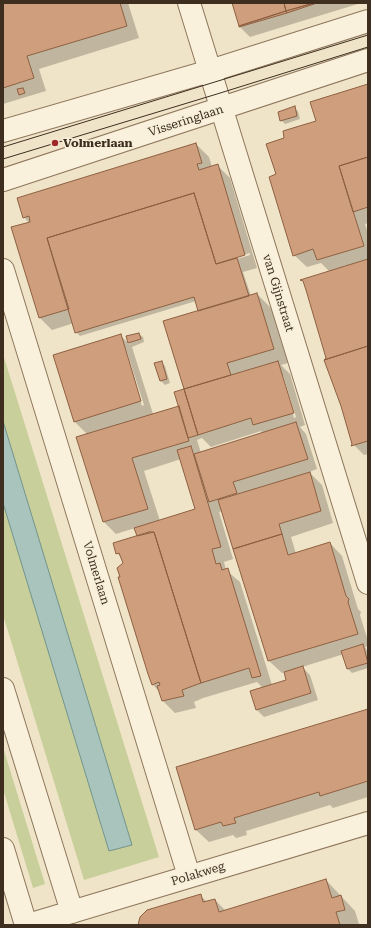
<!DOCTYPE html>
<style>
body{margin:0}
#map{position:relative;width:371px;height:928px;overflow:hidden;background:#f0e4c8;font-family:"Roboto Serif",serif}
canvas{display:block}
.frame{position:absolute;inset:0;border:4px solid #3d2e20;pointer-events:none}
</style>
<div id="map">
<canvas width="371" height="928"></canvas>
<div class="frame"></div>
</div>
<script>
const context = document.querySelector('canvas').getContext('2d');
context.lineJoin = 'round';
function fillPath(path, color) {
  context.fillStyle = color;
  context.fill(path, 'evenodd');
}
function poly(rows) {
  const path = new Path2D();
  for (const r of rows) {
    path.moveTo(r[0], r[1]);
    for (let i = 2; i < r.length; i += 2) path.lineTo(r[i], r[i + 1]);
  }
  return path;
}
function stroke(path, color, width, dash) {
  context.strokeStyle = color;
  context.lineWidth = width;
  context.lineCap = dash ? 'butt' : 'round';
  context.setLineDash(dash || []);
  context.stroke(path);
}
function label(font, color, halo, rows, align = 'center') {
  context.font = font + ' "Roboto Serif",serif';
  context.lineWidth = 3;
  context.setLineDash([]);
  context.textBaseline = 'middle';
  context.strokeStyle = halo;
  context.fillStyle = color;
  for (const [text, x, y, turn = 0] of rows) {
    context.save();
    context.translate(x, y);
    context.rotate((+turn || 0) * Math.PI / 180);
    context.textAlign = isNaN(turn) ? turn : align;
    if (halo) context.strokeText(text, 0, 0);
    context.fillText(text, 0, 0);
    context.restore();
  }
}
fillPath(poly([
 [3,354,159,857,84,880,3,615,3,503,109,851,132,845,3,421],
 [3,747,45,884,33,888,3,789]
]), '#c9cf9b');
const water = poly([
 [3,421,132,845,109,851,3,503,3,421]
]);
fillPath(water, '#a9c4bc');
stroke(water, '#6f938a', 1);
fillPath(poly([
 [3,3,128,3,139,38,39,69,46,91,3,104],
 [233,3,361,3,250,37,240,27],
 [368,85,368,223,365,224,368,233,368,454,364,455,354,445,330,272,321,263,307,267,294,255,277,174,285,139,318,122],
 [294,108,298,111,300,119,285,124,281,120],
 [196,144,209,157,212,167,217,165,230,178,257,268,243,272,251,296,257,294,271,308,288,363,281,365,290,374,305,425,300,427,306,434,317,469,309,472,322,485,333,523,291,537,296,554,330,543,342,556,358,609,361,612,360,615,368,641,368,646,365,647,368,652,368,668,352,673,348,669,344,654,302,667,310,675,318,700,264,717,256,709,263,688,257,682,203,698,194,702,196,708,175,713,163,701,160,692,152,684,121,577,124,564,122,558,117,553,138,537,135,528,116,534,103,521,88,435,74,421,120,335,130,345,128,337,139,334,143,337,144,342,132,347,153,414,180,406,186,390,199,311,196,301,80,336,76,332,74,323,52,330,40,318,12,228,29,223,24,217],
 [250,253,250,255,237,259,235,257],
 [124,349,126,349,144,405,142,406],
 [281,375,283,375,296,417,294,418],
 [261,431,263,433,201,453,197,440,202,438,211,447],
 [181,459,196,510,160,521,144,471],
 [222,511,269,661,282,673,285,672,288,680,272,685,240,582,226,570,224,562,233,559,219,512],
 [161,362,165,366,170,383,165,385,161,381,156,363],
 [368,710,368,797,333,808,330,805,246,831,247,835,236,838,233,835,209,842,196,830],
 [326,880,355,911,359,924,139,925,200,895,207,902,215,900,226,911]
]), '#0003');
const building = poly([
 [3,3,120,3,127,26,27,56,34,78,3,88,3,3],
 [232,3,284,3,286,11,239,26,232,3],
 [284,3,314,3,286,11,284,3],
 [314,3,317,3,287,13,286,11,314,3],
 [286,11,287,13,239,27,239,26,286,11],
 [368,84,368,157,339,166,364,246,317,260,313,249,293,256,269,177,276,174,266,144,284,138,283,131,316,121,310,102,368,84],
 [23,88,25,93,19,95,17,89,23,88],
 [295,106,297,116,280,121,278,112,295,106],
 [196,143,202,163,197,164,199,170,218,164,245,255,216,264,194,193,47,238,69,309,39,318,11,227,30,222,29,216,23,218,17,198,196,143],
 [368,157,368,207,353,212,339,166,368,157],
 [194,193,216,264,237,258,249,296,198,311,194,297,75,333,47,238,194,193],
 [368,259,368,346,324,360,326,358,306,290,303,281,300,280,368,259],
 [257,293,274,349,227,363,231,375,184,389,163,321,257,293],
 [139,333,141,339,128,343,126,336,139,333],
 [121,334,141,401,74,422,53,355,121,334],
 [368,346,368,441,351,446,352,444,341,406,324,360,368,346],
 [162,361,167,379,160,381,154,363,162,361],
 [278,361,294,413,253,425,251,418,198,435,184,389,278,361],
 [184,389,198,435,188,438,174,392,184,389],
 [179,406,189,441,132,458,148,509,103,522,76,437,179,406],
 [296,422,308,459,233,482,237,493,209,502,194,454,296,422],
 [191,446,221,547,212,549,216,564,220,563,222,570,228,568,261,676,252,678,249,668,201,683,154,532,137,536,134,528,195,509,177,450,191,446],
 [310,472,321,511,279,524,282,534,233,549,218,500,310,472],
 [149,532,154,532,201,683,182,690,184,696,162,701,157,686,160,685,159,682,152,685,148,674,118,577,120,577,117,568,123,563,119,553,116,554,113,543,149,532],
 [282,534,288,555,330,542,346,596,349,599,348,602,358,634,268,661,233,549,282,534],
 [363,644,368,663,347,669,341,651,363,644],
 [303,666,311,693,256,710,250,691,286,680,284,672,303,666],
 [368,709,368,781,320,796,319,792,234,818,236,823,223,826,221,822,195,830,176,767,368,709],
 [326,879,332,898,341,895,345,910,336,912,340,925,138,925,140,917,147,910,201,894,203,902,215,899,219,912,326,879]
]);
fillPath(building, '#cf9f7d');
stroke(building, '#8d5f41', 1);
const minor = poly([
 [189,3,368,583],
 [3,131,210,71,368,21],
 [3,180,368,60],
 [3,270,189,876],
 [3,689,72,912],
 [3,849,26,925],
 [28,925,368,823]
]);
stroke(minor, '#8d765c', 24);
stroke(minor, '#faf1dc', 22);
stroke(poly([
 [3,147,368,35],
 [3,159,217,94,368,47]
]), '#3d2e20', 1);
for (const [x, y, r, color] of [
 [55,143,4,"#9e2a2b"]
]) {
  const dot = new Path2D();
  dot.arc(x, y, r, 0, 2 * Math.PI);
  context.fillStyle = color;
  context.fill(dot);
  stroke(dot, '#f7eed8', 1.5);
}
label('12px', '#3d2e20', '#f7eed8', [
 ["Visseringlaan",186,121,-18],
 ["van Gijnstraat",278,293,73],
 ["Volmerlaan",96,573,73],
 ["Polakweg",198,874,-17]
]);
label('bold 12px', '#3d2e20', '#f7eed8', [
 ["Volmerlaan",63,143]
], 'left');
</script>
